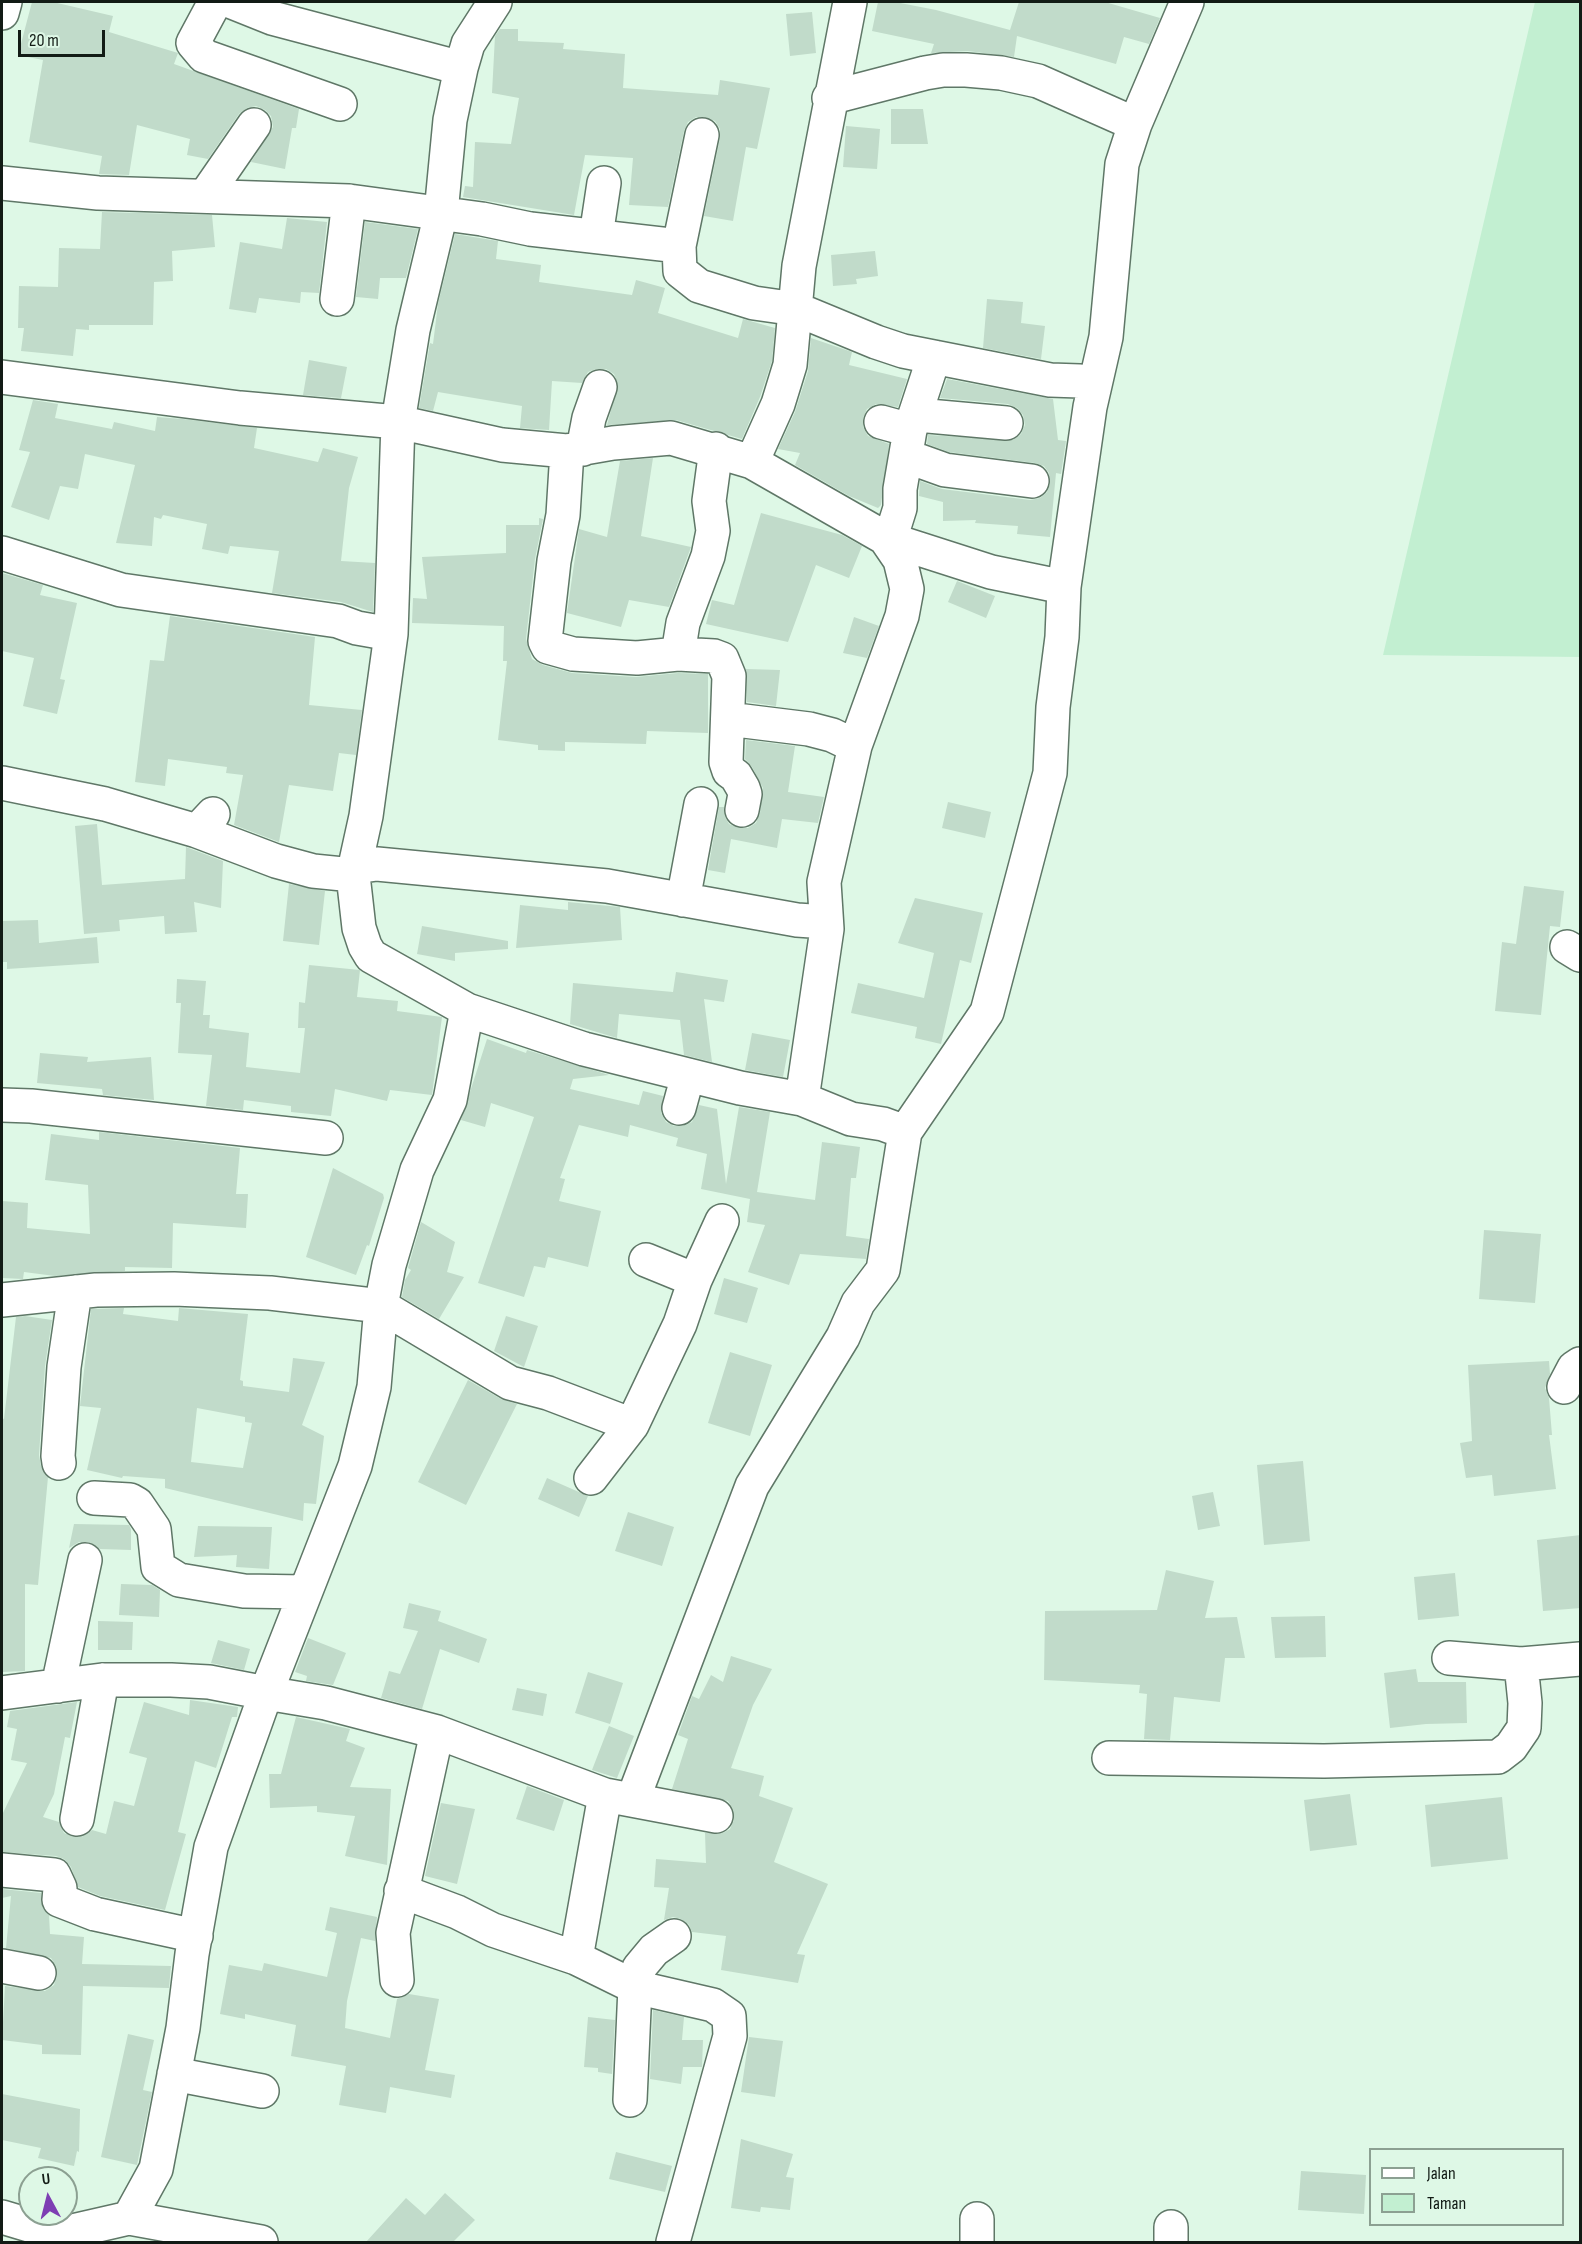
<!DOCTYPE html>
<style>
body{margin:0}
#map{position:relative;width:1582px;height:2244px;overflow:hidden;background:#def8e6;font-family:"Sofia Sans Condensed",sans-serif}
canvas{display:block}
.frame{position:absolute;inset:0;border:3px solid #121b15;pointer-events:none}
.legend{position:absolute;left:1369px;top:2148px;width:195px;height:78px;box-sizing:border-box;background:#def8e6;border:2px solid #8ca092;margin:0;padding:8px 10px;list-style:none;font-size:18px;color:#121b15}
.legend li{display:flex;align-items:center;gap:12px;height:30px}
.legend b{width:30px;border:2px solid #8ca092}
.north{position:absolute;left:18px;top:2166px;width:60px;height:60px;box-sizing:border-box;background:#def8e6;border:2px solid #8ca092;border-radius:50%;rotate:353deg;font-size:16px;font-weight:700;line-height:24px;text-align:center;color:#121b15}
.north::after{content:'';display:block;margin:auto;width:21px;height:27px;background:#7e3eb3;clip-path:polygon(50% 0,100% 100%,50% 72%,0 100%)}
.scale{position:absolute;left:18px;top:30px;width:87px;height:27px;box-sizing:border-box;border:3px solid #121b15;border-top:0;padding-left:8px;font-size:18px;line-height:21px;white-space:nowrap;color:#121b15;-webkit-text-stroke:4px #def8e6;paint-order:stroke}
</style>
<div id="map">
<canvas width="1582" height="2244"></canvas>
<div class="frame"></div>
<ul class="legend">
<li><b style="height:8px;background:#fff"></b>Jalan</li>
<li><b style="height:16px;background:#c2efd1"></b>Taman</li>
</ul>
<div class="north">U</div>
<div class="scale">20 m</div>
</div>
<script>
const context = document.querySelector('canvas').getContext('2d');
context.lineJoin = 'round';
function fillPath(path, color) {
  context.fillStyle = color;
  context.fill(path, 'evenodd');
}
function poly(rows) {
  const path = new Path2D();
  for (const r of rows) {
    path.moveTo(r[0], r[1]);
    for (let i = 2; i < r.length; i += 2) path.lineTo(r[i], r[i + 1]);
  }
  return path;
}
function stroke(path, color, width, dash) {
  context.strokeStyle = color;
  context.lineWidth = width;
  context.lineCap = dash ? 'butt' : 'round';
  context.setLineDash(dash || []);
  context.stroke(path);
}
fillPath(poly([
 [1535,2,1580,2,1580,657,1383,655]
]), '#c2efd1');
fillPath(poly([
 [32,2,53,2,113,16,109,32,178,53,174,64,299,109,296,128,292,128,285,169,251,162,273,127,271,116,265,110,256,106,247,108,239,114,208,159,187,155,190,139,137,125,129,175,99,174,102,156,29,142,43,60,18,55],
 [878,2,895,2,936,10,1010,30,1019,2,1105,2,1160,18,1149,44,1124,37,1116,64,1017,36,1014,57,968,51,931,53,934,44,872,31],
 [812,12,816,53,790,56,786,14],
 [500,29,518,29,518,41,564,43,563,49,625,54,623,88,718,95,720,80,770,88,757,149,746,147,733,221,704,216,720,138,720,129,715,121,705,117,696,117,688,122,684,131,668,207,629,205,633,158,585,155,574,215,463,197,465,186,473,187,475,142,511,144,519,98,492,93,495,36],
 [891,109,923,109,928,144,891,144],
 [846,126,880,129,877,169,843,167],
 [102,212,212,215,215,247,172,251,173,281,154,282,153,325,89,325,89,330,76,329,73,356,21,351,24,328,18,328,19,286,58,287,59,248,100,249],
 [287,218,327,222,319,293,301,292,300,303,259,298,256,313,229,309,240,242,282,249],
 [365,222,418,229,406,278,380,278,378,299,356,297],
 [455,234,498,241,496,259,541,265,539,282,632,295,636,280,665,288,658,313,738,338,743,319,775,328,772,361,760,397,742,439,676,420,607,425,618,384,614,374,606,369,596,369,588,372,582,383,552,381,549,430,520,428,522,406,438,392,433,411,419,408,430,343,433,344,438,304],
 [875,251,878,276,856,279,857,284,833,286,831,255],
 [987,299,1023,302,1021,323,1045,326,1041,359,983,348],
 [811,338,852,352,849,365,907,379,898,407,876,404,867,409,863,418,863,427,868,436,889,444,881,505,878,508,849,496,795,465,800,453,778,449,795,412,808,371],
 [309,360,347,367,341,398,303,395],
 [947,379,1053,399,1058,440,1066,441,1061,474,1056,473,1050,537,1017,534,1018,526,975,523,976,520,943,521,943,502,919,496,920,481,942,489,1030,500,1040,498,1047,492,1050,484,1049,473,1044,466,1035,463,949,452,927,444,928,435,1013,440,1021,434,1025,425,1023,415,1017,408,1008,404,940,398],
 [33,400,58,404,55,418,112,429,114,422,155,431,157,417,183,419,257,428,254,448,318,462,323,448,358,457,349,488,341,561,375,563,373,612,341,602,272,593,279,551,230,546,228,554,202,549,207,524,163,515,161,519,154,517,152,546,116,543,135,465,85,454,78,489,60,486,49,520,11,507,30,452,19,450],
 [653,458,641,536,691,547,669,607,629,600,621,627,567,613,579,529,607,537,620,461],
 [761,513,842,535,862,546,849,578,816,565,788,642,706,624,712,600,734,605],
 [539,518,543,519,535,559,526,639,532,659,543,665,572,673,636,677,678,673,708,674,708,733,647,731,646,744,565,742,565,751,538,750,538,745,498,740,507,661,503,661,504,626,412,623,413,598,427,599,422,557,506,553,506,525,539,525],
 [2,573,43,585,40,595,77,603,60,679,65,680,57,714,23,706,34,658,2,651],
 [957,581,995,596,986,618,948,602],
 [170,616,315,637,309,705,362,710,356,755,339,753,333,791,289,785,279,842,234,825,243,775,226,773,227,767,168,759,165,786,135,782,150,660,164,661],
 [854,617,879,626,867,658,843,653],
 [746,669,780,670,776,706,747,702],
 [746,740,795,746,788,792,824,797,818,823,782,819,777,848,731,839,725,873,708,870,719,807,724,807,725,817,729,824,739,828,748,828,756,823,760,813,763,788,752,767,745,759],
 [948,802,991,812,985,838,942,828],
 [97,824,102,885,185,879,186,847,223,861,221,908,194,902,197,932,165,934,164,916,119,920,120,931,84,934,75,826],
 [289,884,325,891,319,945,283,941],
 [1524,886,1564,891,1560,927,1550,926,1541,1015,1495,1011,1502,942,1516,944],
 [915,898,983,913,971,963,960,960,941,1044,915,1038,917,1027,851,1013,858,983,924,998,934,953,898,943],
 [568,902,620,907,622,940,516,948,520,905,568,910],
 [38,920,39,943,97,937,99,963,7,969,7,962,2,962,2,921],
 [422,926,508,941,508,949,455,953,455,961,417,954],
 [309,965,360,970,357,997,398,1001,397,1011,442,1017,432,1095,390,1090,387,1101,335,1089,331,1116,291,1112,291,1106,244,1100,243,1110,206,1106,212,1055,178,1053,181,1003,176,1003,177,979,206,981,203,1015,210,1015,209,1028,249,1033,246,1067,300,1073,305,1028,298,1028,299,1002,305,1003],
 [676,972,728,980,724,1002,704,999,712,1062,684,1055,680,1020,619,1014,617,1038,570,1024,573,983,673,992],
 [752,1033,790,1040,783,1077,745,1070],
 [487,1039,526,1053,527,1050,609,1075,573,1079,570,1089,639,1105,643,1091,663,1096,661,1113,666,1122,674,1126,683,1126,692,1122,699,1105,717,1109,726,1184,739,1107,770,1112,757,1192,815,1200,822,1142,860,1147,856,1178,851,1178,846,1236,869,1239,866,1259,800,1254,789,1285,748,1272,765,1225,747,1222,750,1199,701,1189,707,1154,676,1146,678,1138,630,1125,628,1137,579,1125,560,1178,565,1179,559,1201,601,1211,588,1267,548,1257,545,1268,534,1266,524,1297,478,1283,534,1117,491,1103,485,1127,461,1120],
 [40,1053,88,1057,87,1062,151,1057,154,1100,103,1095,102,1089,37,1083],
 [99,1132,240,1148,236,1194,248,1194,246,1228,173,1223,172,1268,125,1267,125,1271,55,1276,24,1272,23,1279,2,1278,2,1201,28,1203,27,1228,90,1234,88,1185,45,1180,51,1134,99,1140],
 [333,1168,383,1194,384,1198,369,1246,367,1245,356,1275,306,1257],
 [421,1222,455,1242,447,1272,464,1277,439,1319,402,1297,405,1280,411,1270,408,1268],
 [1484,1230,1541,1234,1535,1303,1479,1299],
 [724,1278,758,1288,747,1323,714,1314],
 [124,1308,123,1314,178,1321,179,1308,248,1314,240,1380,243,1381,243,1386,289,1392,293,1358,325,1362,302,1425,324,1436,316,1504,304,1503,303,1521,165,1488,165,1479,123,1476,122,1478,87,1470,101,1408,80,1406,91,1309],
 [197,1408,245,1417,245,1422,252,1423,243,1468,191,1462],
 [25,1316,52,1320,45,1366,39,1455,41,1466,48,1477,38,1585,25,1584,25,1671,2,1672,2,1418,4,1419,16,1317],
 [506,1316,538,1326,524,1367,494,1351],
 [730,1352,772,1365,750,1436,708,1423],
 [1549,1361,1550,1374,1545,1388,1549,1398,1552,1435,1549,1435,1556,1489,1494,1496,1492,1475,1466,1478,1460,1443,1472,1441,1468,1365],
 [468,1380,501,1399,517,1404,466,1505,418,1482],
 [1303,1461,1310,1541,1264,1545,1257,1465],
 [547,1478,588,1496,579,1517,538,1499],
 [1213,1492,1220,1526,1198,1530,1192,1496],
 [628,1512,674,1527,662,1566,615,1551],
 [74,1524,129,1525,131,1529,131,1550,100,1549,88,1542,79,1542,69,1548],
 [198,1526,272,1527,269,1569,236,1567,237,1555,194,1557],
 [1581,1535,1581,1608,1543,1611,1537,1540],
 [1166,1570,1214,1581,1205,1618,1237,1617,1245,1658,1225,1658,1220,1702,1174,1697,1170,1740,1144,1739,1147,1694,1139,1693,1140,1685,1044,1680,1045,1611,1157,1610],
 [1455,1573,1459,1616,1418,1620,1414,1577],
 [121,1584,152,1585,160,1590,159,1617,119,1615],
 [409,1603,441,1611,438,1621,487,1639,479,1663,440,1649,422,1709,381,1698,389,1671,400,1674,418,1631,403,1628],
 [1325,1616,1326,1657,1275,1658,1271,1617],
 [98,1621,133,1622,132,1650,98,1650],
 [308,1638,346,1653,333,1685,306,1681,307,1676,295,1672],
 [218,1640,250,1649,244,1670,211,1663],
 [731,1656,772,1669,753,1705,731,1768,764,1776,759,1796,793,1808,774,1862,828,1884,797,1954,805,1955,798,1983,721,1970,726,1936,692,1932,689,1925,681,1919,673,1917,664,1920,669,1888,654,1887,656,1859,706,1863,705,1833,723,1833,730,1829,734,1820,733,1809,728,1801,672,1789,688,1739,678,1735,692,1696,699,1699,711,1675,723,1682],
 [1416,1669,1418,1682,1466,1682,1467,1723,1426,1724,1390,1728,1384,1673],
 [588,1672,623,1683,610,1724,575,1713],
 [517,1688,547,1694,543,1716,512,1710],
 [190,1700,238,1707,237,1717,232,1717,216,1768,195,1761,178,1832,186,1834,165,1910,100,1896,78,1887,71,1867,64,1859,56,1856,2,1852,2,1815,27,1763,11,1760,17,1729,7,1727,10,1711,77,1702,70,1738,65,1737,54,1794,43,1817,59,1822,64,1833,74,1837,84,1836,92,1830,106,1834,114,1801,134,1806,147,1758,129,1753,144,1702,189,1715],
 [296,1717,350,1729,346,1741,365,1748,350,1787,391,1789,387,1865,345,1856,355,1816,317,1812,317,1806,270,1808,269,1774,281,1774],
 [609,1726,634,1736,617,1778,592,1770],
 [527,1786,564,1800,554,1831,516,1819],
 [1350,1794,1357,1845,1310,1851,1304,1800],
 [1502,1797,1508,1859,1431,1867,1425,1805],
 [441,1803,475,1809,457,1884,425,1876],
 [2,1889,41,1893,43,1909,49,1915,50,1934,84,1937,82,1964,171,1966,169,1988,83,1986,81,2055,42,2054,42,2045,2,2040,5,1986,45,1991,54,1985,57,1976,56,1966,51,1958,6,1948,11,1896,2,1898],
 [330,1907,377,1917,375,1941,361,1938,347,2001,345,2028,390,2038,397,1999,409,1994,439,1999,425,2070,455,2075,451,2098,390,2087,386,2113,339,2105,346,2066,291,2056,296,2025,245,2014,245,2019,220,2014,229,1965,262,1971,264,1963,327,1977,337,1933,325,1930],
 [653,2010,684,2017,682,2040,703,2040,702,2067,683,2067,681,2084,650,2079],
 [588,2017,615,2020,612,2074,598,2072,598,2068,584,2067],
 [128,2034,154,2040,143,2090,152,2092,137,2165,101,2157],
 [749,2037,783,2041,775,2097,741,2092],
 [2,2094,80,2109,79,2152,77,2151,74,2166,38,2158,41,2148,2,2140],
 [741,2139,793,2154,786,2177,794,2178,790,2210,761,2207,760,2212,731,2208],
 [616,2152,672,2166,665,2192,609,2179],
 [1301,2171,1366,2175,1364,2214,1298,2210],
 [445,2193,475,2220,453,2242,366,2242,406,2198,425,2215]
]), '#c1dbca');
const minor = poly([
 [215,2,193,43,204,56,340,104],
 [232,2,272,18,461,68],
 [2,13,5,2],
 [829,98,925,73,943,70,966,70,1001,73,1038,81,1135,124],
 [702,135,679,246,680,271,699,286,754,303,796,309,876,342,903,351,1050,380,1080,381,1095,385],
 [2,183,98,193,349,201,482,219,530,229,679,246],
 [205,196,254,125],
 [596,236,604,183],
 [337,299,349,201],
 [2,377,240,408,398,422,413,330,441,213,450,120,461,68,468,44,495,2],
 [917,415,1006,423],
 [881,422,910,430],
 [583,449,589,418,600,387],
 [567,451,563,515,554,561,545,641,548,647,573,654,637,658,678,654,683,623,708,556,713,531,709,501,716,449],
 [906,456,945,470,1032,481],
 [752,462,778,404,790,365,799,266,850,2],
 [2,553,121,590,338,621,357,628,391,634],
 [678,654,714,656,722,659,729,676,726,762,729,771,736,776,743,788,745,794,742,810],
 [728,719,809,729,832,735,855,746],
 [2,783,105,804,197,831],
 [213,814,197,831,276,861,313,871,353,875],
 [355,867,377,864,607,886,797,920,826,922],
 [683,900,701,804],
 [1567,947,1580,955],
 [802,1099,827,929,824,882,855,746,902,616,907,589,900,560,885,538,895,524,900,508,900,489,910,430,934,357],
 [2,1105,31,1106,326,1138],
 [679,1108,688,1075],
 [905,1132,987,1012,1050,773,1053,707,1062,637,1064,587,1090,407,1106,337,1122,164,1135,124,1187,2],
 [646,1260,695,1280,680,1324,632,1425,548,1393,510,1383,381,1306,374,1387,355,1466,266,1693,326,1703,437,1732,605,1795,716,1816],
 [695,1280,722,1221],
 [2,1300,96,1290,174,1289,270,1293,381,1306,389,1265,417,1170,450,1100,467,1010],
 [1564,1387,1574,1368,1580,1364],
 [59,1463,58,1456,64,1367,75,1292],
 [591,1478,632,1425],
 [94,1498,130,1500,137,1504,154,1529,158,1567,179,1580,244,1591,305,1592],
 [1449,1658,1521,1664,1580,1659],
 [58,1686,85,1560],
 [2,1693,102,1680,171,1680,209,1682,266,1693,211,1847,192,1954,183,2028,156,2169,129,2218,59,2234,2,2217],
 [1109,1758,1324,1761,1498,1757,1511,1747,1524,1728,1525,1703,1521,1664],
 [633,1799,752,1486,843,1337,858,1303,883,1270,905,1132,883,1124,851,1119,802,1099,740,1088,584,1049,467,1010,371,956,365,946,359,928,353,875,366,816,391,634,398,422,502,445,567,451,613,443,671,438,752,462,885,538,991,572,1064,587],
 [77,1819,102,1680],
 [2,1870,54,1875,60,1888,59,1900,95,1914,196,1936],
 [401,1891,457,1912,493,1930,576,1958,635,1987,713,2005,729,2016,730,2036,673,2242],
 [576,1958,605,1795],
 [2,1966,39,1973],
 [397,1980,393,1933,437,1732],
 [174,2074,262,2091],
 [630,2100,635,1987,639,1968,654,1950,674,1936],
 [129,2218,261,2242],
 [977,2242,977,2219],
 [1171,2242,1171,2227]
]);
stroke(minor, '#5f7767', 36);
stroke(minor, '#fff', 33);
</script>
